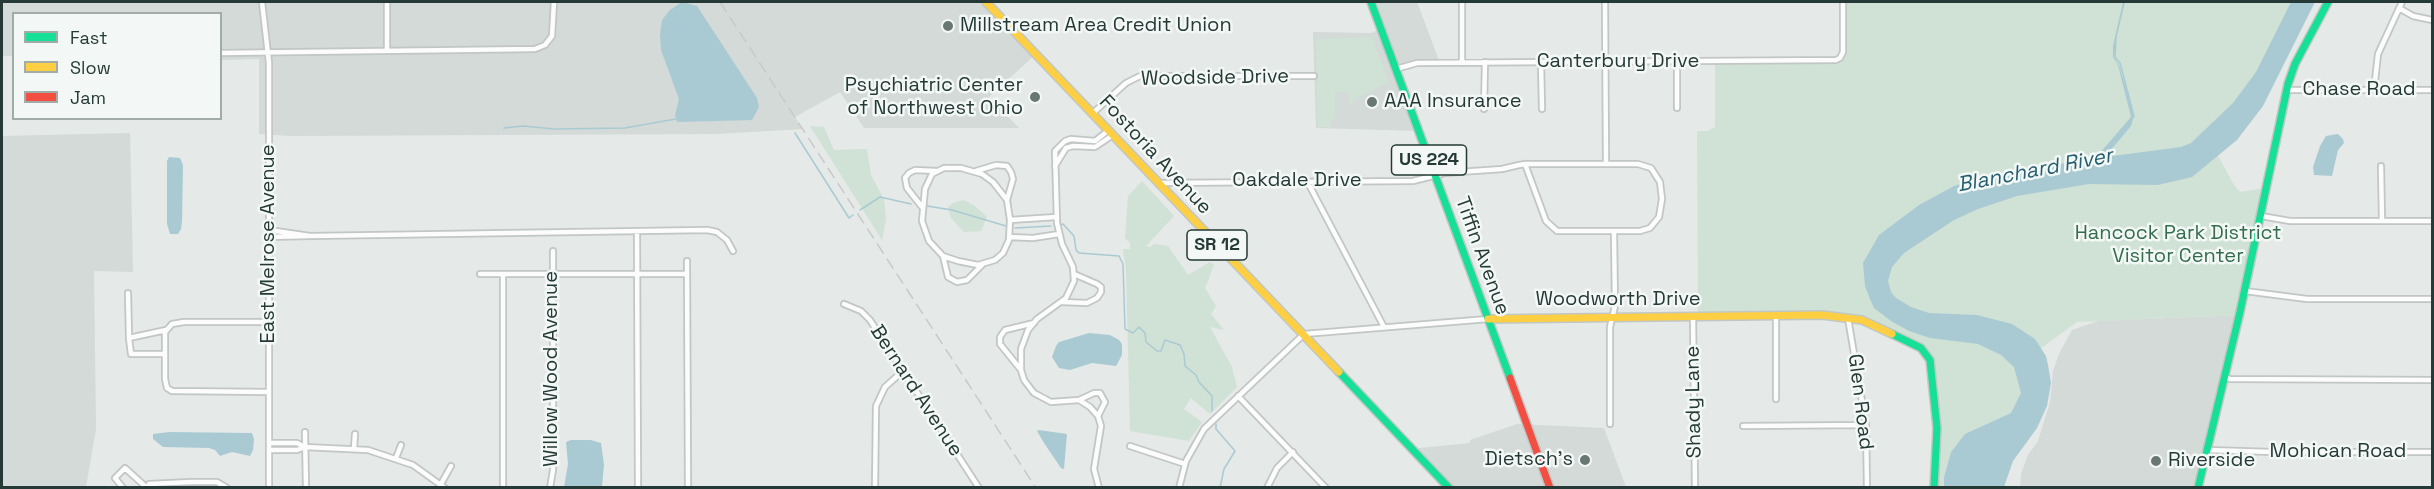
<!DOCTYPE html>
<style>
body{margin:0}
#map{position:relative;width:2434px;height:489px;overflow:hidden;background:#e5e9e7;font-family:"Space Grotesk",sans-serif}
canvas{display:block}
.frame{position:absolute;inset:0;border:3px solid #253a36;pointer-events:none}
.legend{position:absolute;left:12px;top:12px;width:210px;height:108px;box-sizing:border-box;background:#f3f8f6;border:2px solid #a1aca9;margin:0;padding:8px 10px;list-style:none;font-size:18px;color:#253a36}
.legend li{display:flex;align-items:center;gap:12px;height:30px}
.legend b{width:30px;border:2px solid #a1aca9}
</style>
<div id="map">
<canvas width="2434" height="489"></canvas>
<div class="frame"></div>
<ul class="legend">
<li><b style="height:8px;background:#16e098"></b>Fast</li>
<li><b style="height:8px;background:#ffcf43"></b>Slow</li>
<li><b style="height:8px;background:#f24e42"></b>Jam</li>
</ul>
</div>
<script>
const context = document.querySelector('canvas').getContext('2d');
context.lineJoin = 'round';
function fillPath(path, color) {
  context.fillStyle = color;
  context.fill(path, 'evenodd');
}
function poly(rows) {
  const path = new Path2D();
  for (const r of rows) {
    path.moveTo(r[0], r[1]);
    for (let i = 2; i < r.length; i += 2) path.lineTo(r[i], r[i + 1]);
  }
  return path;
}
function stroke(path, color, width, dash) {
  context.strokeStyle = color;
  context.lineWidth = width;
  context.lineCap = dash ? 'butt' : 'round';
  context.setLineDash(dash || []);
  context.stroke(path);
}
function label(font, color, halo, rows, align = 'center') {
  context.font = font + ' "Space Grotesk",sans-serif';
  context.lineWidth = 5;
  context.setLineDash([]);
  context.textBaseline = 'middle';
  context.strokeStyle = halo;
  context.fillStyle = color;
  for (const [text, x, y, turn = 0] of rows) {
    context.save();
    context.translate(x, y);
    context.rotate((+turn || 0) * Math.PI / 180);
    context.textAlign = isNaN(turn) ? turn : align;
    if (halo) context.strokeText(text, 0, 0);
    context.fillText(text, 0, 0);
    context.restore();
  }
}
fillPath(poly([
 [2,2,987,2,1036,54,989,97,1019,128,864,128,840,92,795,117,802,129,717,134,291,136,259,134,259,59,221,60,220,14,14,14,13,56,2,56],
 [1371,2,1417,2,1440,63,1417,63,1396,69,1419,131,1316,128,1313,32,1372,33,1381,28],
 [130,133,133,272,94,271,96,429,86,487,2,487,2,136],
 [2240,315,2198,487,2020,488,2021,474,2028,455,2038,441,2050,402,2053,371,2059,354,2072,330,2098,321],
 [1517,424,1604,428,1626,487,1450,487,1410,449,1470,443,1470,440]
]), '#d3dad7');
fillPath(poly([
 [1843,2,2301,2,2217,154,2234,185,2240,192,2265,188,2237,315,2077,322,2040,349,2026,413,1958,443,1951,452,1944,477,1944,487,1938,487,1941,423,1936,418,1932,367,1924,350,1855,318,1698,316,1697,131,1708,131,1715,127,1715,61,1836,60,1843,52],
 [1372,37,1389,82,1354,100,1353,105,1349,105,1349,92,1335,92,1335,119,1331,120,1330,127,1317,127,1316,39],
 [810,126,824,127,834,150,867,149,871,175,884,199,886,219,882,240],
 [1142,181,1174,216,1146,246,1150,247,1155,244,1168,246,1188,275,1210,262,1214,265,1205,288,1216,306,1211,314,1224,330,1210,327,1232,367,1237,387,1210,414,1191,398,1184,409,1202,422,1189,441,1130,431,1126,269,1123,249,1130,249,1130,243,1125,238,1128,196],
 [964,200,975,206,987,217,981,231,964,232,951,218,948,207,953,203]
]), '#d0e1d5');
fillPath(poly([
 [682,2,697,6,757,98,759,107,752,120,677,122,675,115,679,99,661,50,660,34,662,20,670,10],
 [2123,2,2125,2,2116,40,2114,57,2119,65,2134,115,2131,126,2105,157,2181,147,2191,143,2233,103,2256,72,2291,2,2315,2,2263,106,2237,140,2192,177,2158,185,2089,184,2017,196,1978,209,1954,220,1904,253,1892,267,1888,281,1891,292,1896,298,1911,307,1929,313,1977,315,2012,324,2035,339,2046,356,2048,365,2051,383,2047,406,2037,428,2013,461,2004,487,1944,487,1944,477,1951,452,1965,434,2011,413,2021,393,2014,367,2001,355,1978,344,1930,338,1909,331,1891,321,1874,308,1870,299,1865,286,1863,263,1879,235,1919,205,1954,186,1992,174,2099,158,2097,157,2099,154,2131,117,2118,65,2113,57,2113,46],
 [2338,134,2343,139,2344,143,2338,150,2332,176,2314,175,2313,167,2320,146,2326,136],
 [169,157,180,158,183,165,182,221,181,229,178,234,170,234,167,224,167,161],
 [1089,333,1110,335,1119,340,1122,344,1122,355,1116,366,1092,363,1070,370,1059,368,1052,357,1056,346,1059,342],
 [1039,430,1067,434,1064,469,1061,468,1044,443,1037,431],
 [169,432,252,433,254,439,253,450,250,456,232,452,220,456,215,450,209,448,163,447,153,439,153,434],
 [571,440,591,440,601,443,604,465,602,486,564,487,568,464,566,442]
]), '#aacad3');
stroke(poly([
 [2116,37,2115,57,2120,63,2134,116,2133,118],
 [504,128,523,126,554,129,625,128,676,119],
 [795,133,849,218,853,215],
 [927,206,952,210,1006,226],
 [860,210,880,197,911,204],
 [1060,225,1063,224,1074,236,1076,250,1079,253,1119,256,1123,264,1125,329,1133,333,1139,327,1145,333,1146,342,1157,351,1161,351,1165,340,1180,345,1184,354,1185,366,1196,375,1199,382,1212,396,1212,411],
 [1015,228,1051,226],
 [1216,424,1216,429,1235,451,1224,469,1220,488]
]), '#aacad3', 1.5);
const street = poly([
 [262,2,269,63,269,488],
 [387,2,387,50],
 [1462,2,1462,63],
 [1605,2,1606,164],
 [2399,8,2413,16,2432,20],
 [220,53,535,49,545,45,552,36,554,2],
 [1677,61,1677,108],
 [1541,62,1542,109],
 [1396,69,1417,63,1836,60,1840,58,1843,52,1843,2],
 [2286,90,2432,90],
 [2374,90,2378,54,2402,2],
 [1484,109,1485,62],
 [1093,113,1126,83,1140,76,1314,76],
 [1055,166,1066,148,1073,146,1095,147,1113,135],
 [2381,166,2382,221],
 [944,168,961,168,982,174,993,182,1007,200,1010,220,1009,240,1003,253,995,260,978,265,958,261,943,256,929,241,922,221,925,189,932,174,944,168],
 [976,171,996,165,1007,166,1011,172,1013,179,1007,200],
 [1307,181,1384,327],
 [1158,183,1413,181,1445,173,1502,169,1519,165,1525,164,1638,164,1651,168,1660,182,1662,199,1659,217,1650,228,1640,231,1557,231,1546,221,1525,164],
 [922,207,907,188,905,178,909,173,915,170,936,171],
 [2261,216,2290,221,2432,221],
 [1010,220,1056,217],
 [269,230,310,236,269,237],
 [637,231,638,488],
 [310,236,707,230,717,232,727,240,733,251],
 [1009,237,1033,238,1059,234],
 [943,256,948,277,957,282,967,280,982,265],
 [687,261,688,488],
 [480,274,687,274],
 [2245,291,2307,299,2432,299],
 [128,293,129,338],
 [1062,302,1087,303,1097,298,1101,292,1101,287,1097,284,1074,274],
 [844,304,861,311,870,320,979,488],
 [1776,315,1776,399],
 [1693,316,1695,488],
 [1848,318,1866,425,1867,488],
 [269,322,184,322,172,324,165,332,165,379,167,388,172,391,269,392],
 [1034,323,1005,330,1000,337,1000,344,1021,370,1024,380,1034,393,1051,402,1079,400,1090,407,1098,416,1101,426,1094,469,1099,488],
 [165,354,131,354,129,338,166,330],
 [1021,370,1021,349,1028,330,1037,319,1066,298,1074,281,1073,267,1062,244,1057,223,1055,151,1065,141,1071,139,1095,141,1109,130],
 [2225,377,2230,379,2432,380],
 [1238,396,1326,488],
 [1079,400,1094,393,1100,393,1105,402,1098,416],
 [1610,424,1610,327,1615,306,1614,232],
 [1743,426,1866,425],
 [305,432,306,488],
 [269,443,297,443,305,447],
 [1130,446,1185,464],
 [354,448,355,434],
 [269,450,297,450,305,447,368,450,413,465,445,488],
 [2208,450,2272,452,2432,452],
 [396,458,401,445],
 [441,484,451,466],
 [123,488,115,478,125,468,147,488],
 [149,488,149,484,191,482,217,482,227,488],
 [503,488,503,274],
 [550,488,553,470,553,251],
 [875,488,876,406,885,387,903,371],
 [1179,488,1186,461,1204,429,1304,334,1488,319],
 [1267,488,1277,468,1293,452]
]);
const fast = poly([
 [1371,2,1510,378],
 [1892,334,1921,348,1930,360,1937,428,1934,488],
 [1339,372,1449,488],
 [2198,488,2240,312,2288,84,2295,64,2328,2]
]);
const slow = poly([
 [986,2,1339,372],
 [1488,319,1822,315,1862,320,1892,334]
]);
const jam = poly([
 [1510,378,1550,488]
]);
stroke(street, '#c2c6c4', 8);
stroke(fast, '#c1c7c5', 10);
stroke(slow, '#c1c7c5', 10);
stroke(jam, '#c1c7c5', 10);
stroke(street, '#fbfcfb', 4.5);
stroke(fast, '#16e098', 7);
stroke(slow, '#ffcf43', 7);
stroke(jam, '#f24e42', 7);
stroke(poly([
 [720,2,1036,488]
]), '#c7cac9', 1.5, [12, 6]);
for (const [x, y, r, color] of [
 [948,26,6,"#687774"],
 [1035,97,6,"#687774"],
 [1372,102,6,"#687774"],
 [1585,460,6,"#687774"],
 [2156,461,6,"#687774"]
]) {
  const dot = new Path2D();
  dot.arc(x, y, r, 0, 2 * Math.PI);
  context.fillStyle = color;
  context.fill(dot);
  stroke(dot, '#f3f8f6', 2);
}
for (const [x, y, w] of [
 [1429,160,75],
 [1217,245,60]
]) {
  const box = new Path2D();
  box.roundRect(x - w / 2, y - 15, w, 30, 4.5);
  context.fillStyle = '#f3f8f6';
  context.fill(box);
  stroke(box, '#253a36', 1.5);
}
label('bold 18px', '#253a36', null, [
 ["US 224",1429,160],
 ["SR 12",1217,245]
]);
label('20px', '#253a36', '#f3f8f6', [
 ["Millstream Area Credit Union",960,26],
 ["Psychiatric Center",1023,86,"right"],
 ["of Northwest Ohio",1023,109,"right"],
 ["AAA Insurance",1384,102],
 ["Dietsch's",1573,460,"right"],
 ["Riverside",2168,461]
], 'left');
label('20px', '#253a36', '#f3f8f6', [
 ["Canterbury Drive",1618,62],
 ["Woodside Drive",1215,78,-1],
 ["Chase Road",2359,90],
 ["Fostoria Avenue",1155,155,47],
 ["Oakdale Drive",1297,181],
 ["East Melrose Avenue",269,244,-90],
 ["Tiffin Avenue",1482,256,70],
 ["Woodworth Drive",1618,300],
 ["Willow Wood Avenue",552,369,-90],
 ["Bernard Avenue",916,391,57],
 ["Shady Lane",1694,402,-91],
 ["Glen Road",1860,402,83],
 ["Mohican Road",2338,452]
]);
label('20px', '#336d4d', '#f3f8f6', [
 ["Hancock Park District",2178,234],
 ["Visitor Center",2178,257]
]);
label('italic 21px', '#255e70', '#f3f8f6', [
 ["Blanchard River",2035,171,-11]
]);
</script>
